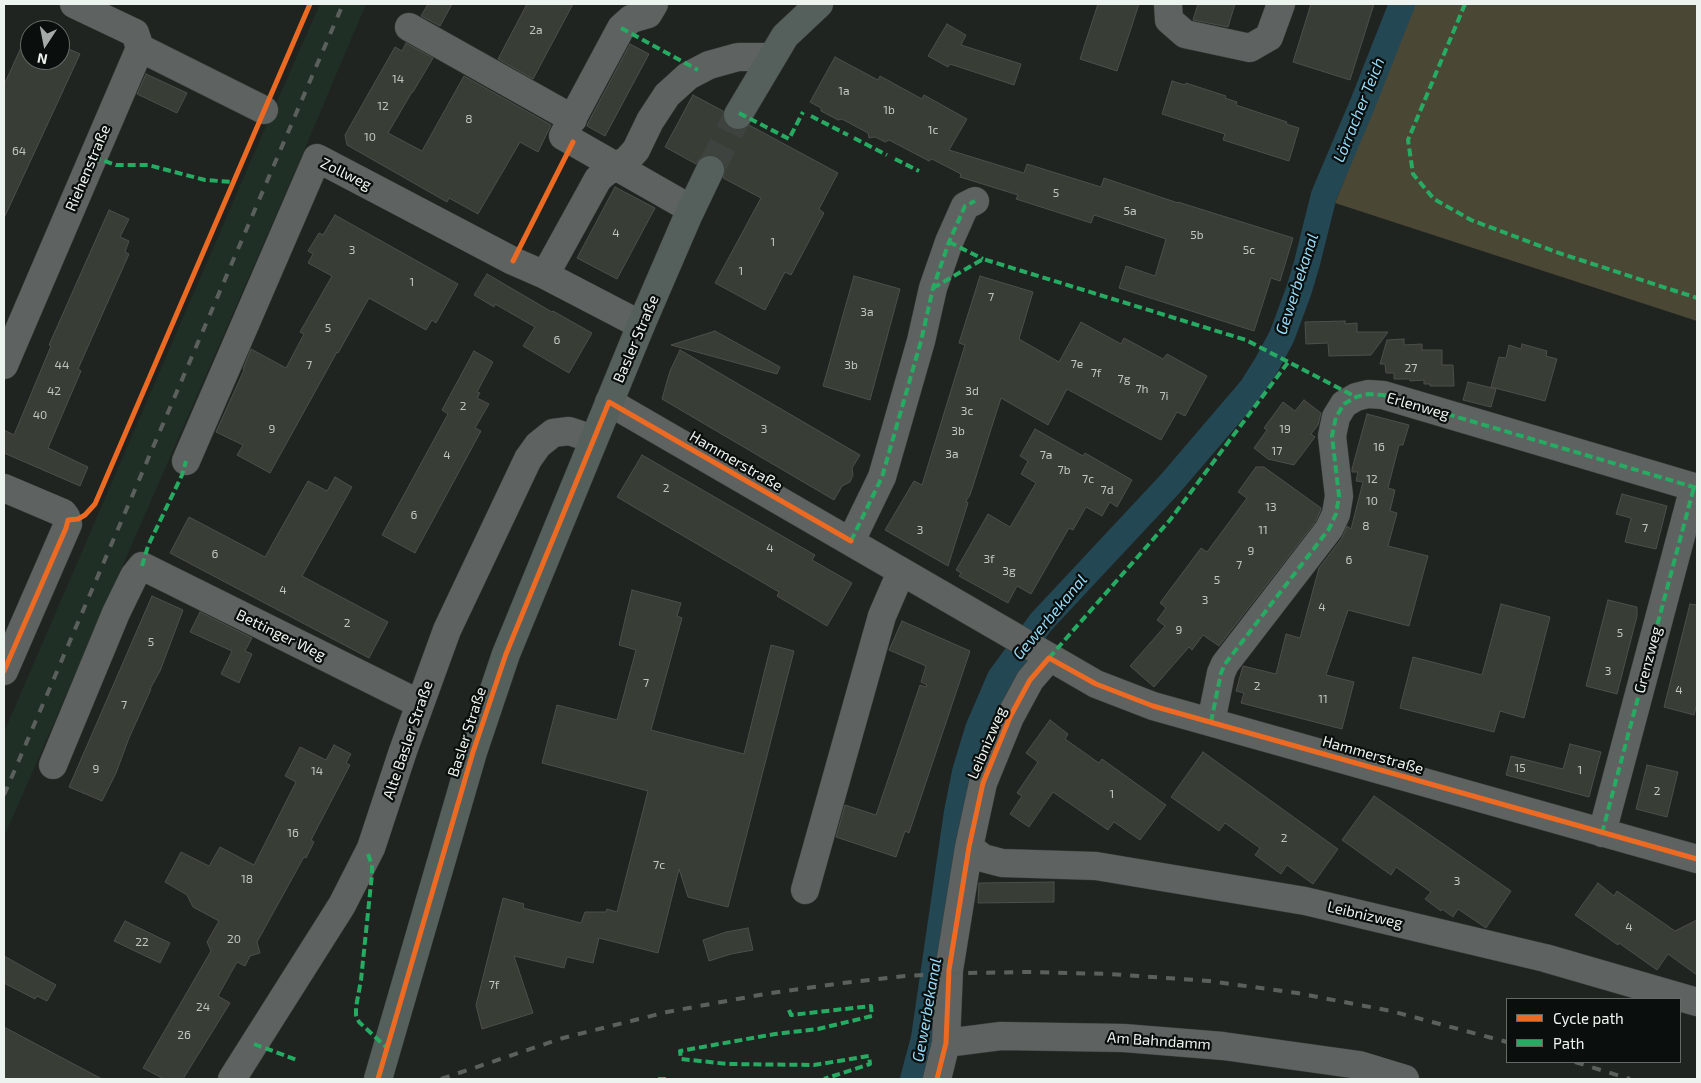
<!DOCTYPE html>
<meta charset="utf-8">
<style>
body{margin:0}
#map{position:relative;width:1701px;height:1083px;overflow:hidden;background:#1f2421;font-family:"Exo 2",sans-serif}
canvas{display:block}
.frame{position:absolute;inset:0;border:5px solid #edf4f0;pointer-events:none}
.legend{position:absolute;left:1506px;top:998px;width:175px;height:65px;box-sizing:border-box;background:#0a0e0c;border:1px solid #656a67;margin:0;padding:6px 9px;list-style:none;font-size:15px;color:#edf4f0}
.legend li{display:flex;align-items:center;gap:10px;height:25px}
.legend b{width:25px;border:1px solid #656a67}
.north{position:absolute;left:20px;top:20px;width:50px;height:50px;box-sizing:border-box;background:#0a0e0c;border:1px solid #656a67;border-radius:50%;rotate:191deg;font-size:14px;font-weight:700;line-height:20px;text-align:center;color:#edf4f0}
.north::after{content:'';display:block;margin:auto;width:18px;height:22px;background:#a5aba8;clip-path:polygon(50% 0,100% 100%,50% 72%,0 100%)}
</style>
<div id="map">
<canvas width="1701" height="1083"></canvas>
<div class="frame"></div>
<ul class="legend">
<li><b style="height:6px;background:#ed6a23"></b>Cycle path</li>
<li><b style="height:6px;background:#26ab63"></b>Path</li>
</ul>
<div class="north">N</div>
</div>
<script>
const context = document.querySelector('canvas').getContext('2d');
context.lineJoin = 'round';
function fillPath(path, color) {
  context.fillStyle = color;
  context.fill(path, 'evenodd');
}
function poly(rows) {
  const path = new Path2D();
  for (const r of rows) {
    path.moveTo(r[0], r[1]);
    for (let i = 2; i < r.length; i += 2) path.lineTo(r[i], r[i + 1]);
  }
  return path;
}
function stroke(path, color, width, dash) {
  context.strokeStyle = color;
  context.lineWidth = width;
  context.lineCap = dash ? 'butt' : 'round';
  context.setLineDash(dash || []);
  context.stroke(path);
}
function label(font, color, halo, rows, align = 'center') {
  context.font = font + ' "Exo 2",sans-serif';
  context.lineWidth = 4.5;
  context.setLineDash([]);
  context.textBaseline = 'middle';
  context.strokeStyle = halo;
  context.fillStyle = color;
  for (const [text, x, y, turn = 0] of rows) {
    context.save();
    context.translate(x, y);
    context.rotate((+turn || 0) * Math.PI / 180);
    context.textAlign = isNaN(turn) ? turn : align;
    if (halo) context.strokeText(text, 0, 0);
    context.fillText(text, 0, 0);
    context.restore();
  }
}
fillPath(poly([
 [320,4,366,4,303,153,4,837,4,732,262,135]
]), '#202f26');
fillPath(poly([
 [1415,4,1697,4,1697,321,1335,203]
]), '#4b4735');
stroke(poly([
 [913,1079,924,1038,957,812,965,772,978,729,1000,678,1041,622,1170,484,1252,388,1267,364,1282,336,1299,290,1307,263,1324,195,1363,103,1402,4]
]), '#244754', 26);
const building = poly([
 [428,4,452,4,440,26,421,16,428,4],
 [527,4,573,4,533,79,498,59,527,4],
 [1098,4,1139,4,1117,71,1080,59,1098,4],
 [1198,4,1235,4,1228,27,1193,20,1198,4],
 [1311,4,1374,4,1350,80,1293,62,1311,4],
 [947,24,966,35,961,45,1021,64,1014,85,950,64,948,67,928,56,947,24],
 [29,30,30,60,60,60,60,45,80,54,4,218,4,85,29,30],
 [406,43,433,58,413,92,412,92,388,133,422,151,464,76,551,125,538,152,520,142,478,214,449,198,447,202,347,145,345,135,395,47,402,51,406,43],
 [630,44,649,54,605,136,587,126,588,123,630,44],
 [835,57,878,80,880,76,922,99,924,95,967,119,949,150,1024,173,1027,164,1101,187,1104,178,1178,203,1178,202,1293,238,1280,281,1271,278,1254,331,1119,288,1126,266,1155,276,1166,239,1094,215,1091,223,1016,199,1018,195,960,177,961,174,932,159,929,161,889,140,885,142,875,137,869,138,868,133,842,119,838,120,821,111,821,108,810,102,835,57],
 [146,74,187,93,177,113,137,94,146,74],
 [1172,81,1185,85,1186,83,1226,96,1225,98,1237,102,1236,105,1287,122,1286,124,1299,128,1289,161,1223,140,1225,134,1162,114,1172,81],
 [693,95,723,111,724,122,730,129,738,131,745,129,749,125,838,173,819,209,824,213,791,275,785,272,765,310,715,283,761,198,723,178,725,168,723,162,717,156,708,155,701,157,696,164,665,147,693,95],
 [615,187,655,208,617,279,577,258,615,187],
 [109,210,129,219,120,237,129,241,125,252,129,254,78,369,81,371,48,448,88,467,80,486,4,453,4,430,14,435,51,346,49,345,109,210],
 [335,215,458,284,436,323,432,320,426,330,369,298,338,353,337,352,270,473,237,455,243,445,216,432,244,370,243,369,251,349,286,368,304,334,300,332,332,276,308,263,313,254,308,251,319,233,323,235,335,215],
 [487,274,552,312,553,311,592,333,569,373,523,346,535,327,495,304,494,307,474,295,487,274],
 [854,276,900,289,870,400,823,386,854,276],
 [980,276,1033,292,1019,339,1059,362,1081,322,1121,344,1124,338,1163,359,1167,354,1207,376,1185,416,1177,412,1161,440,1067,389,1048,425,1001,398,970,495,966,501,968,503,948,566,885,530,914,481,922,485,965,345,959,343,980,276],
 [1345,321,1345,324,1357,323,1357,332,1388,332,1371,355,1329,356,1328,343,1306,344,1305,322,1345,321],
 [715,331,780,367,777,374,671,345,715,331],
 [1404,339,1404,345,1422,344,1422,350,1442,350,1442,365,1453,365,1454,386,1430,386,1430,384,1424,384,1424,380,1410,381,1410,379,1394,379,1394,373,1386,373,1385,364,1380,364,1387,340,1404,339],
 [1522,344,1547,351,1546,356,1557,359,1545,401,1491,387,1499,357,1506,358,1509,345,1521,349,1522,344],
 [680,350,860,455,852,468,853,475,850,482,842,486,834,500,662,399,670,371,680,350],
 [474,351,493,362,477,392,480,393,477,398,489,404,475,428,481,431,415,553,382,535,448,414,442,410,474,351],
 [1468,382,1496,389,1491,407,1463,400,1468,382],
 [1304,400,1321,413,1318,425,1311,434,1315,437,1294,465,1268,459,1254,448,1267,430,1264,428,1283,402,1295,411,1304,400],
 [1367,414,1409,425,1403,445,1399,445,1388,488,1395,490,1390,511,1397,513,1388,546,1428,556,1409,626,1348,610,1326,675,1354,682,1342,729,1241,703,1244,693,1236,691,1243,666,1276,674,1286,634,1300,638,1319,568,1342,538,1347,526,1351,529,1363,482,1356,481,1358,472,1352,472,1352,469,1367,414],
 [1035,429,1083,456,1085,453,1132,480,1117,507,1110,502,1102,516,1086,507,1073,530,1069,528,1031,594,1017,586,1008,603,959,576,961,573,956,570,988,514,1010,527,1036,483,1021,474,1028,461,1020,456,1035,429],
 [642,455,815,555,812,560,852,583,827,626,777,596,779,592,617,497,642,455],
 [1256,467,1264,467,1321,508,1321,509,1316,521,1219,646,1203,635,1192,650,1189,647,1154,687,1130,666,1165,626,1157,620,1166,608,1160,603,1201,548,1207,552,1247,498,1238,492,1256,467],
 [335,477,352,487,302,576,388,622,369,658,170,553,189,517,265,557,308,481,327,491,335,477],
 [1622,494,1667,506,1656,549,1625,542,1631,518,1616,514,1622,494],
 [632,590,681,603,677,616,682,618,651,730,744,754,771,645,794,651,728,907,688,897,679,869,658,953,599,938,593,963,567,957,564,968,514,956,533,1013,482,1029,476,1005,503,898,524,904,523,908,581,923,585,912,606,912,607,909,617,912,648,791,542,763,557,705,617,720,636,650,619,645,632,590],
 [152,596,183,610,160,671,150,689,151,689,129,738,116,773,102,801,69,787,152,596],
 [1608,600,1637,607,1637,616,1617,694,1586,686,1608,600],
 [1501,604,1550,617,1524,718,1500,711,1494,732,1400,708,1413,657,1482,675,1501,604],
 [1690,604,1697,605,1697,703,1694,715,1664,707,1690,604],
 [200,612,252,638,245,651,252,654,239,683,221,674,232,651,190,632,200,612],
 [902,621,970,651,909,833,905,831,896,857,836,837,845,805,876,815,920,685,926,687,927,685,921,682,926,666,889,650,902,621],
 [1050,720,1068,734,1065,739,1099,763,1102,759,1166,805,1140,840,1114,822,1108,830,1053,792,1029,827,1010,814,1022,796,1017,793,1038,762,1026,753,1050,720],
 [1570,744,1601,752,1589,797,1506,775,1511,756,1563,769,1570,744],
 [334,745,351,754,346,763,350,765,311,840,314,842,306,858,304,857,257,942,260,953,250,956,245,966,237,962,218,996,230,1003,183,1079,164,1079,143,1068,211,951,207,942,219,921,193,907,187,895,165,882,181,852,209,866,220,847,254,865,296,782,285,776,300,747,326,760,334,745],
 [1203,752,1338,849,1313,884,1287,865,1281,874,1255,855,1260,848,1225,823,1219,831,1171,797,1203,752],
 [1647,765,1678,772,1667,817,1636,809,1647,765],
 [1374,796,1511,891,1486,928,1458,909,1453,917,1442,909,1441,911,1425,899,1431,892,1396,867,1391,875,1342,840,1374,796],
 [1054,882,1054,902,978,903,979,883,1054,882],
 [1598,883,1614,896,1617,891,1675,931,1697,920,1697,975,1668,954,1657,970,1619,943,1618,945,1575,915,1598,883],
 [125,921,170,943,160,963,114,941,125,921],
 [748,928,753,950,731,954,709,961,703,940,726,932,748,928],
 [4,956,56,985,47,1001,37,996,35,999,4,983,4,956],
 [4,1027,102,1079,4,1079,4,1027]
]);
fillPath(building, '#383d35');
stroke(building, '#4c4f4c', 1);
stroke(poly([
 [710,170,738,115]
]), '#3e4340', 28, [28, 14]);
const minor = poly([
 [654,4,648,14,631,19,621,28,563,136,691,209],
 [1168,4,1169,20,1185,34,1250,48,1269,37,1281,4],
 [409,27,573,119],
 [140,48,264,110],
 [545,275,598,179,606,172,627,160,636,150,650,121,667,95,688,76,709,65,738,57,771,57],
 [4,365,140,48,135,33,74,4],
 [609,402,1096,684,1153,706,1697,859],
 [186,461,317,158,513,261,545,275,641,325],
 [4,488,63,513,66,517,68,524,4,671],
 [851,541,882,477,921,341,933,288,949,242,965,206,975,201],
 [1211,722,1221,673,1225,664,1329,529,1336,514,1339,496,1332,436,1336,417,1344,404,1356,397,1368,394,1383,395,1697,488],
 [53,765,116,613,134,576,142,566,420,704],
 [1602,833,1694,487],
 [969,847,983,858,1002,863,1096,866,1305,901,1545,958,1697,1002],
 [805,890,882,616,901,572],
 [946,1043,1001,1036,1124,1038,1223,1046,1359,1065,1405,1079],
 [232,1079,342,905,371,848,403,751,447,630,528,459,538,445,553,433,569,431,593,439],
 [937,1079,946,1043,949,970,969,847,983,783,1010,717,1030,680,1049,658]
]);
const major = poly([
 [738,115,785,36,819,4],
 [378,1079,473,752,506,654,641,325,688,216,710,170]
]);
stroke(minor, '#3a3f3c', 29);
stroke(major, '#3a3f3c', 29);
stroke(minor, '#5e6260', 28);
stroke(major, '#55605d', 28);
stroke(poly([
 [4,795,343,4],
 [1575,1062,1630,1079],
 [441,1079,563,1038,667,1012,765,994,843,983,905,976,967,973,1027,972,1110,974,1209,981,1297,993,1391,1011,1507,1042]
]), '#5b605d', 4, [9, 9]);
stroke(poly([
 [1465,4,1408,140,1413,174,1434,199,1471,220,1559,253,1697,298],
 [621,28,698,70],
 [739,113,789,139,803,112],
 [811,116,848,135],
 [854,138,887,155],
 [93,157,116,165,148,165,205,180,234,182],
 [895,159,919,171],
 [949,242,983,259],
 [933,288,983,259,1246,340,1356,397],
 [851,541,882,477,921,341,933,288,949,242,965,206,975,201],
 [142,566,148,546,182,475,186,461],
 [1049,658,1170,520,1289,361],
 [1211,722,1221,673,1225,664,1329,529,1336,514,1339,496,1332,436,1336,417,1344,404,1356,397,1368,394,1383,395,1697,488],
 [1602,833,1694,487],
 [368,854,372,865,372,874,361,980,356,1007,356,1015,359,1022,387,1048],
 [789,1010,791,1015,871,1006,872,1016,818,1029,775,1034,680,1051,681,1059,728,1064,814,1065,869,1056,870,1064,824,1079],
 [254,1044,297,1060],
 [658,1079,668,1079]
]), '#26ab63', 4, [8, 4]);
stroke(poly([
 [513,261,573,142],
 [4,671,66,528,68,520,78,519,85,515,95,504,310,4],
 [378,1079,473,752,506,654,609,402,851,541],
 [937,1079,946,1043,949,970,969,847,983,783,1010,717,1030,680,1049,658,1096,684,1153,706,1697,859]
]), '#ed6a23', 5);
label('12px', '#c0c6c1', null, [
 ["2a",536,30],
 ["14",398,79],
 ["1a",844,91],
 ["12",383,106],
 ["1b",889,110],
 ["8",469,119],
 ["1c",933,130],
 ["10",370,137],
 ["64",19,151],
 ["5",1056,193],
 ["5a",1130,211],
 ["4",616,233],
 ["5b",1197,235],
 ["1",773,242],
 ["3",352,250],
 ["5c",1249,250],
 ["1",741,271],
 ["1",412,282],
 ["7",991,297],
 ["3a",867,312],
 ["5",328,328],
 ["6",557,340],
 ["7e",1077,364],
 ["44",62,365],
 ["7",309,365],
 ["3b",851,365],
 ["27",1411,368],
 ["7f",1096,373],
 ["7g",1124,379],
 ["7h",1142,389],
 ["42",54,391],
 ["3d",972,391],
 ["7i",1164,396],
 ["2",463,406],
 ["3c",967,411],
 ["40",40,415],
 ["9",272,429],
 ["3",764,429],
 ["19",1285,429],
 ["3b",958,431],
 ["16",1379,447],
 ["17",1277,451],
 ["3a",952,454],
 ["4",447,455],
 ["7a",1046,455],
 ["7b",1064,470],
 ["7c",1088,479],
 ["12",1372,479],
 ["2",666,488],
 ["7d",1107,490],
 ["10",1372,501],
 ["13",1271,507],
 ["6",414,515],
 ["8",1366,526],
 ["7",1645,528],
 ["3",920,530],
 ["11",1263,530],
 ["4",770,548],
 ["9",1251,551],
 ["6",215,554],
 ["3f",989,559],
 ["6",1349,560],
 ["7",1239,565],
 ["3g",1009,571],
 ["5",1217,580],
 ["4",283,590],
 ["3",1205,600],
 ["4",1322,607],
 ["2",347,623],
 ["9",1179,630],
 ["5",1620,633],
 ["5",151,642],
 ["3",1608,671],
 ["7",646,683],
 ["2",1257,686],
 ["4",1679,690],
 ["11",1323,699],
 ["7",124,705],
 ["15",1520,768],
 ["9",96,769],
 ["1",1580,770],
 ["14",317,771],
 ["2",1657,791],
 ["1",1112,794],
 ["16",293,833],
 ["2",1284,838],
 ["7c",659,865],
 ["18",247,879],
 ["3",1457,881],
 ["4",1629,927],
 ["20",234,939],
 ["22",142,942],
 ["7f",494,985],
 ["24",203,1007],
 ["26",184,1035]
]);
label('15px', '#edf4f0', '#0a0e0c', [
 ["Riehenstraße",88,168,-67],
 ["Zollweg",346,174,26],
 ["Basler Straße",636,339,-67],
 ["Erlenweg",1418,406,16],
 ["Hammerstraße",736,461,30],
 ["Bettinger Weg",281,635,26],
 ["Grenzweg",1648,660,-75],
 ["Basler Straße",467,732,-72],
 ["Alte Basler Straße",408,740,-71],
 ["Leibnizweg",987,743,-67],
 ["Hammerstraße",1373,755,16],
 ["Leibnizweg",1365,915,13],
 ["Am Bahndamm",1159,1041,4]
]);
label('italic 16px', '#96dbf9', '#0a0e0c', [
 ["Lörracher Teich",1359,110,-68],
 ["Gewerbekanal",1297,284,-72],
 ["Gewerbekanal",1050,617,-50],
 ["Gewerbekanal",927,1010,-80]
]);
</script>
